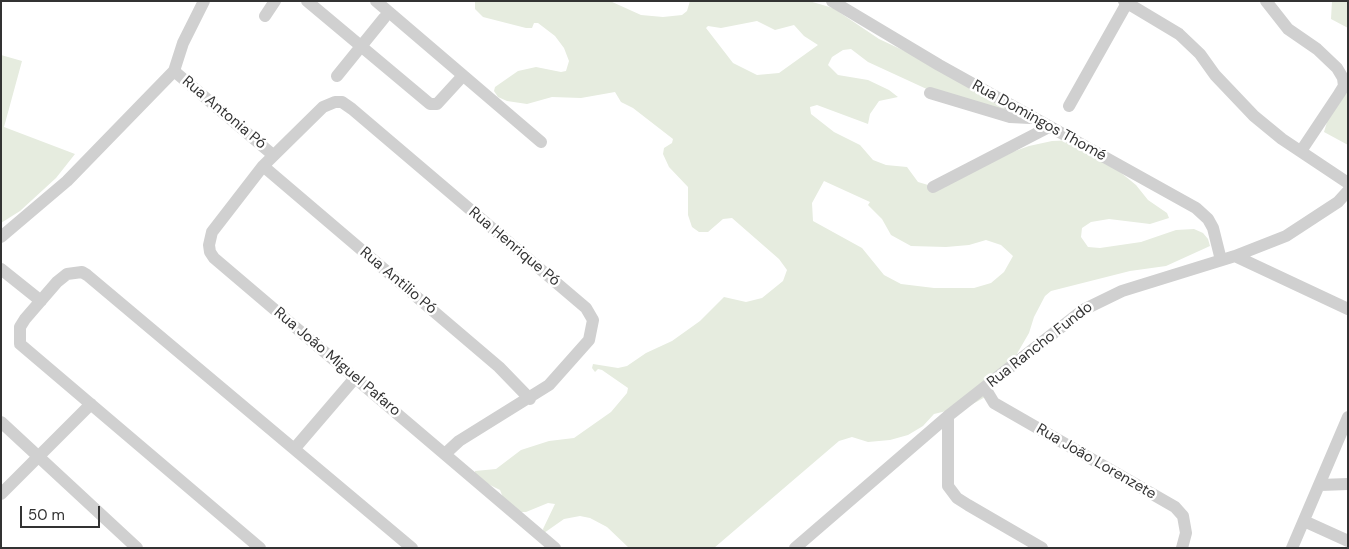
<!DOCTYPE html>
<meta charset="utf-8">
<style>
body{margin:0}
#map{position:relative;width:1349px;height:549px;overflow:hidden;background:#fff;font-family:"DM Sans",sans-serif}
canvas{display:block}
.frame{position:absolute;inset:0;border:2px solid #333;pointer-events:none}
.scale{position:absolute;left:20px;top:506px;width:80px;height:22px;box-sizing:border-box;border:2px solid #333;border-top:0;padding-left:6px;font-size:15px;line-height:18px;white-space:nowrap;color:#333;-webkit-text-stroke:4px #fff;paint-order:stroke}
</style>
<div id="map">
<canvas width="1349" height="549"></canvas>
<div class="frame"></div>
<div class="scale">50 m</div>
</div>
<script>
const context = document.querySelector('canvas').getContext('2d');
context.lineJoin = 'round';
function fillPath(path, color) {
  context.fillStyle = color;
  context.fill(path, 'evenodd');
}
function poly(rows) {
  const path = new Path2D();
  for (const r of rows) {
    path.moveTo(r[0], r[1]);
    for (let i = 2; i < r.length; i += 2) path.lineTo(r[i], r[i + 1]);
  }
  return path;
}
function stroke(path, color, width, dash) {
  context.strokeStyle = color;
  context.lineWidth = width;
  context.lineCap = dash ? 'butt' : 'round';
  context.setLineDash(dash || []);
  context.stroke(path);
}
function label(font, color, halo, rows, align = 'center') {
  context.font = font + ' "DM Sans",sans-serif';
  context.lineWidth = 5;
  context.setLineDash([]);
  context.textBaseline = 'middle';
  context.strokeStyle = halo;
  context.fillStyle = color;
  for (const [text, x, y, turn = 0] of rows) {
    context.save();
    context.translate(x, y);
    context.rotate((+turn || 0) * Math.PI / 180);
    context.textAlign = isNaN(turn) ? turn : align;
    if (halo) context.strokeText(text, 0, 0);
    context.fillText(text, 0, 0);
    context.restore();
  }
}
fillPath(poly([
 [475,1,610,1,641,15,663,17,682,15,687,11,690,1,809,1,833,8,879,39,926,61,1020,117,931,91,868,62,851,49,843,50,832,57,828,65,838,75,868,80,889,90,898,97,879,101,870,114,868,124,817,105,810,107,811,114,834,132,860,145,873,160,886,165,907,167,918,182,935,187,987,161,1029,146,1052,141,1075,140,1104,159,1136,185,1148,200,1167,213,1169,218,1150,224,1109,219,1091,222,1082,228,1081,237,1088,247,1100,248,1141,242,1176,230,1194,229,1203,233,1208,239,1210,246,1166,266,1130,271,1051,291,1045,296,1034,317,1029,333,1007,371,987,396,971,405,934,414,923,426,908,435,890,440,868,442,852,437,839,441,714,548,629,548,607,527,590,518,580,516,564,519,544,533,543,529,555,504,548,503,526,512,517,512,506,505,500,490,474,477,475,471,496,469,521,450,549,441,574,438,611,412,627,393,628,388,602,370,598,369,595,372,592,368,593,364,618,368,627,366,646,353,672,341,700,321,724,297,746,302,762,298,783,281,787,270,779,259,732,218,723,219,708,232,699,232,692,227,688,215,688,187,669,167,663,154,664,148,672,143,673,139,633,108,621,102,615,92,581,98,552,97,527,104,507,101,498,97,494,91,495,87,518,71,536,67,561,72,566,71,569,61,564,48,555,36,538,23,534,23,532,28,526,28,483,17,475,9],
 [757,21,775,30,794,25,804,36,818,45,779,73,757,75,733,63,706,28,708,26,721,28],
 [824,181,870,202,868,205,882,219,891,235,911,246,946,247,969,245,986,240,1001,245,1013,256,1004,272,991,283,974,288,934,288,901,284,884,275,862,248,813,221,812,203],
 [1332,1,1348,1,1348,28,1331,19],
 [1,55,22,61,4,127,75,154,56,178,20,211,1,223],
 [1348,74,1348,145,1324,132,1333,102]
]), '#e6ecdf');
stroke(poly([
 [307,1,430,104,437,104,459,80],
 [376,1,541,142],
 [832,1,939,65,1196,208,1208,219,1213,228,1221,260],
 [1124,1,1179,34,1200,54,1215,75,1254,116,1282,139,1348,183],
 [1266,1,1288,29,1317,49,1337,68,1343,78,1344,86,1339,94,1301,151],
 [265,16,275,1],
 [174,71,273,155],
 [337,76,384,18],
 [930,93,1010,117,1030,118],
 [1069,106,1127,3],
 [263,166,499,367,530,399],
 [933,187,1049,127],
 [1,237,67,181,174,71,183,43,204,1],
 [1235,256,1348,309],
 [1,269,41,301],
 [985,388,994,403,1175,507,1183,516,1186,533,1182,548],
 [948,416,948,486,957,498,968,505,1042,548],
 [1,422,137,548],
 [295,448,355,378],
 [446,453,459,441,549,385,589,340,593,320,586,308,352,109,342,102,335,102,323,107,263,166,212,232,209,245,210,252,214,258,555,548],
 [1320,485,1348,484],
 [1,494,91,404],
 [1304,521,1348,541],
 [260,548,20,344,20,327,25,319,57,282,67,274,82,272,87,275,412,548],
 [795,548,948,416,1083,310,1122,291,1235,256,1286,236,1338,202,1348,191],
 [1292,548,1348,417]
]), '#d0d0d0', 12);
label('15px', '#333', '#fff', [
 ["Rua Antonia Pó",224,113,40],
 ["Rua Domingos Thomé",1039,121,29],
 ["Rua Henrique Pó",514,247,40],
 ["Rua Antilio Pó",398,281,40],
 ["Rua Rancho Fundo",1040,345,-38],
 ["Rua João Miguel Pafaro",337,362,40],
 ["Rua João Lorenzete",1096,462,30]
]);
</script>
